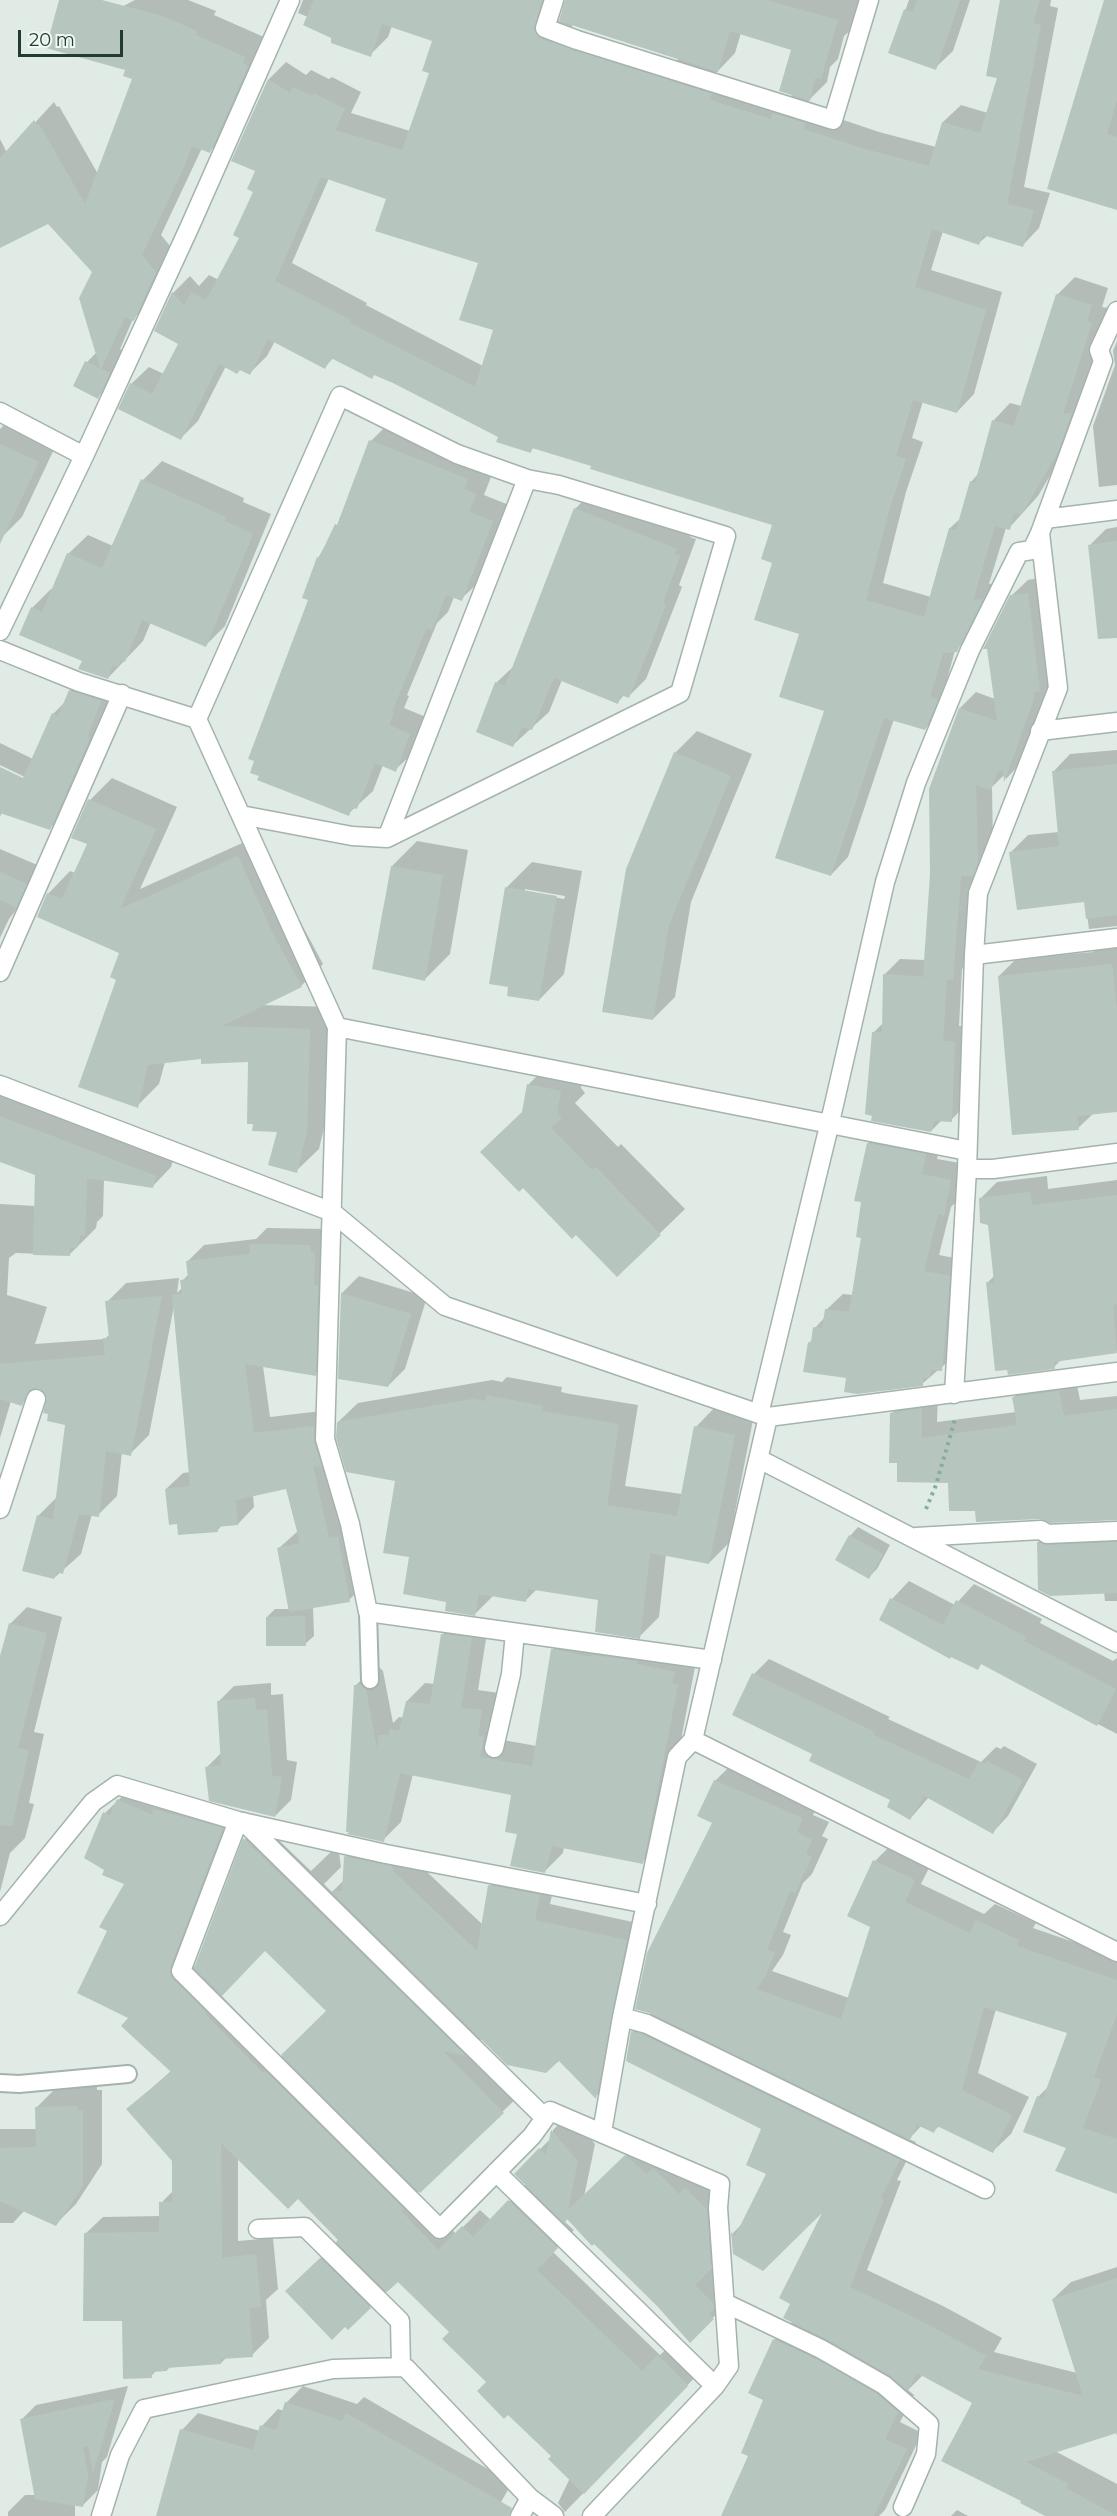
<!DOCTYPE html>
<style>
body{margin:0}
#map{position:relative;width:1117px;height:2516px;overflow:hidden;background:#e1ebe6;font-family:Montserrat,sans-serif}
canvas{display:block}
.scale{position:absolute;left:18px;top:30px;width:105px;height:27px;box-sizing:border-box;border:3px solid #223c33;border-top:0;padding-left:8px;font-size:18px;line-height:21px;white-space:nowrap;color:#223c33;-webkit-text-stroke:4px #f1f8f4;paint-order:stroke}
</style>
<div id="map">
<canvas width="1117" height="2516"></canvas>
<div class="scale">20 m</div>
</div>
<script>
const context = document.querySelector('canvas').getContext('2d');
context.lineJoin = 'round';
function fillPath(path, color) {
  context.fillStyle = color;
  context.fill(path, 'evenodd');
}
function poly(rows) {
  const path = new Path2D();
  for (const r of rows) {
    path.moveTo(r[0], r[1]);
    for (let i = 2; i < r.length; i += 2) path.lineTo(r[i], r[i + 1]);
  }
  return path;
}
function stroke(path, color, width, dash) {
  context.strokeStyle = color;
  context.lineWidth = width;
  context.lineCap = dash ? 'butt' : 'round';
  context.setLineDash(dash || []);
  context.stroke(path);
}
fillPath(poly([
 [135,0,188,0,216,11,214,15,264,37,261,43,267,46,229,132,210,151,202,148,161,235,175,252,153,300,133,319,120,349,128,353,117,378,98,397,87,362,97,352,94,271,49,222,0,247,0,139,7,153,54,102,57,107,59,106,98,174,134,78,127,69,75,31],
 [303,0,554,0,551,12,560,22,566,0,862,0,853,28,844,36,838,59,830,67,827,82,808,101,822,106,820,112,879,132,936,147,943,122,961,105,988,113,999,77,1002,0,1051,0,1050,6,1058,8,1024,187,1050,193,1039,228,1022,246,988,235,979,243,943,231,931,270,1002,292,974,394,957,412,923,401,912,438,923,442,906,492,883,583,931,597,950,528,961,518,971,482,978,474,993,421,1010,403,1022,406,1057,295,1075,277,1108,288,1102,307,1114,309,1075,433,1038,496,1009,528,1006,528,989,584,999,583,974,633,955,650,947,680,954,683,942,711,925,729,894,719,848,857,831,875,826,710,801,633,774,562,774,524,534,447,530,452,394,382,334,357,325,367,275,341,267,356,250,373,226,366,198,421,181,438,131,384,149,367,164,374,180,343,156,331,173,293,190,276,199,286,209,275,219,280,241,237,255,191,257,170,233,160,269,79,286,62,306,75,311,70,329,79,332,77,361,92,351,113,410,131,431,72,434,40,392,26,388,37,370,55,332,37,308,17,298,13],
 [573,24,678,58,677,61,591,34,572,27],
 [741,33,793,49,793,94,786,101,727,83,728,77,716,73,735,53],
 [329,178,388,198,480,262,494,329,483,366,366,305,367,303,292,263],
 [909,0,970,0,953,51,935,68,890,53],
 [1106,0,1117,0,1117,209,1049,188],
 [1117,341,1117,485,1099,487,1093,426,1115,365,1113,351],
 [9,420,57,443,22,517,3,536,0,535,0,429],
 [387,425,483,463,480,472,491,477,484,495,509,505,478,583,461,599,454,597,448,612,437,623,407,695,409,696,404,708,426,717,412,754,395,770,383,765,373,791,348,814,310,599,318,558,340,521,371,441],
 [162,461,244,498,243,502,271,514,225,626,206,645,151,622,143,641,108,678,84,660,32,608,51,589,53,590,68,554,88,535,113,546,143,480],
 [592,492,693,532,690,537,696,539,679,585,682,587,646,679,629,696,625,694,618,702,562,680,549,712,513,745,496,683,514,666,575,509],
 [1117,527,1117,596,1089,546,1106,529],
 [1044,577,1050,681,1020,764,1006,779,1005,774,992,787,993,845,989,858,975,871,969,962,962,969,959,1026,971,1026,967,1104,951,1120,942,1120,931,1131,874,1032,884,1022,884,975,900,959,925,960,960,708,976,692,995,699,1011,596,1028,580],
 [87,675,116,684,66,812,49,829,2,812,0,817,0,768,29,783,31,780,0,765,0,743,33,759,53,714,66,701,70,691],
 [697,731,752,754,691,902,675,997,653,1019,675,753],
 [1117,750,1117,926,1089,929,1085,900,1011,852,1028,835,1059,832,1054,771,1070,754],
 [112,778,177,807,140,889,260,835,294,910,323,964,301,986,261,1005,332,1007,329,1107,319,1149,296,1171,250,1060,203,1058,165,1062,159,1084,137,1106,118,979,121,952,39,916,48,894,70,871,75,873,89,843,73,837,90,800],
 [417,841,468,850,450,954,425,979,392,866],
 [0,849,42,867,32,889,9,919,0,938],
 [532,862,582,871,564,974,539,1000,507,887],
 [525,889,565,896,564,899,525,892],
 [1117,935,1117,1110,1094,1113,1078,1128,999,976,1016,959,1093,952,1109,936],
 [553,1060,585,1067,581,1088,585,1093,575,1103,618,1147,621,1144,685,1209,617,1275,523,1112,528,1085],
 [0,1086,174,1157,171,1167,153,1186,104,1179,103,1216,97,1222,96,1228,69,1255,16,1253,9,1258,7,1295,47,1307,35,1344,105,1339,110,1334,107,1302,126,1283,179,1278,177,1293,183,1287,182,1281,189,1274,187,1262,204,1245,256,1239,267,1228,326,1229,331,1358,315,1374,263,1366,270,1417,330,1410,330,1425,365,1584,349,1600,313,1606,314,1636,305,1644,267,1617,275,1609,290,1609,279,1548,298,1531,287,1487,253,1495,254,1507,238,1524,222,1525,217,1531,178,1522,166,1489,183,1473,190,1472,174,1306,149,1435,130,1454,122,1452,117,1496,98,1515,92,1514,81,1554,54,1578,38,1516,58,1496,66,1424,39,1387,21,1404,11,1401,0,1438,0,1204,36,1206,36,1174,0,1160],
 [884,1127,942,1139,937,1159,966,1164,960,1198,951,1207,939,1255,965,1260,958,1353,922,1384,848,1376,809,1343,813,1339,815,1328,825,1317,826,1310,843,1294,853,1295,862,1237,868,1143],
 [1047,1176,1048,1189,1117,1180,1117,1351,1062,1359,1054,1367,988,1282,995,1275,989,1223,980,1199,997,1182],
 [359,1276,427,1297,405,1369,388,1386,340,1378,342,1293],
 [1075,1375,1080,1400,1117,1396,1117,1518,1041,1517,977,1509,950,1482,898,1461,892,1413,908,1397,938,1393,937,1422,1016,1412,1014,1397,1030,1381],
 [507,1377,562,1387,561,1392,570,1394,638,1405,625,1486,682,1494,696,1427,715,1407,754,1415,729,1543,709,1563,666,1554,659,1617,639,1637,600,1598,537,1589,526,1600,494,1595,475,1614,448,1601,411,1556,397,1479,338,1422,358,1403,492,1380,502,1382],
 [1054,1526,1117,1527,1117,1601,1105,1601,1104,1592,1040,1589,1038,1542],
 [858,1527,890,1545,877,1569,869,1577,850,1536],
 [909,1581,955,1605,974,1584,1042,1619,1040,1623,1113,1661,1117,1658,1117,1734,982,1663,977,1668,881,1619,892,1599],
 [27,1607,62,1617,34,1732,44,1734,29,1803,34,1804,25,1838,10,1853,0,1892,0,1662,10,1624],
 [461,1616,489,1620,478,1690,499,1693,497,1739,537,1746,552,1650,571,1632,692,1654,689,1666,695,1667,661,1844,642,1862,564,1847,563,1853,545,1871,519,1833,513,1794,413,1774,401,1822,383,1840,355,1686,374,1668,379,1667,383,1671,393,1723,399,1717,404,1718,407,1701,425,1683,435,1684,443,1634],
 [769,1659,890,1717,888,1719,981,1762,996,1747,1001,1749,1004,1746,1037,1764,1008,1816,993,1832,929,1797,910,1819,892,1799,814,1753,754,1674],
 [271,1683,271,1695,283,1694,287,1760,297,1762,291,1800,275,1816,207,1767,222,1752,218,1702,234,1686],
 [733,1763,819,1800,813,1815,829,1822,822,1836,828,1839,812,1874,803,1883,783,1932,791,1935,783,1955,772,1971,849,1998,872,1927,875,1861,892,1844,932,1862,921,1884,984,1914,995,1904,1036,1923,1033,1928,1117,1957,1117,2192,1068,2147,1038,2097,1050,2085,1069,2032,996,2009,978,2073,1029,2097,1011,2134,993,2151,940,2125,934,2131,922,2125,909,2139,916,2142,897,2180,901,2181,867,2270,943,2306,1002,2338,994,2352,1077,2373,1053,2299,1071,2282,1117,2267,1117,2436,1116,2432,1055,2451,1117,2484,1117,2516,1047,2516,974,2403,923,2375,908,2390,914,2395,900,2422,922,2433,885,2510,879,2516,723,2516,750,2456,765,2399,750,2392,775,2339,793,2321,792,2303,826,2207,734,2254,733,2233,745,2221,768,2173,763,2128,632,2032,652,2012,714,1822,715,1781],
 [136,1783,239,1811,187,1949,190,1962,196,1968,245,1839,261,1823,311,1871,338,1845,341,1867,324,1884,332,1892,344,1880,346,1857,362,1841,408,1854,483,1925,490,1886,506,1869,556,1879,550,1904,642,1924,612,2081,596,2096,559,2059,482,2038,473,2048,520,2095,417,2193,456,2234,480,2210,491,2220,526,2184,516,2174,551,2138,553,2130,569,2114,595,2144,584,2197,643,2139,665,2158,672,2152,697,2178,723,2191,728,2250,711,2267,730,2286,730,2301,690,2340,658,2305,568,2218,565,2222,574,2230,553,2252,660,2355,676,2340,704,2368,565,2512,558,2503,595,2426,488,2382,451,2332,398,2280,348,2328,304,2274,339,2240,298,2197,238,2157,238,2241,273,2238,278,2289,266,2300,269,2338,252,2355,226,2358,221,2363,170,2367,167,2370,157,2370,151,2376,123,2320,85,2234,103,2217,161,2216,161,2203,174,2190,174,2161,128,2109,171,2071,131,2017,109,1931,126,1884,106,1869,105,1813],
 [266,1949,328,2011,281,2057,221,1995],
 [57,2087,97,2087,97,2090,102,2090,102,2164,76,2204,56,2224,25,2210,13,2223,0,2223,0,2129,37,2129,37,2107],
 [128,2386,107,2457,102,2462,98,2490,83,2505,75,2504,75,2516,8,2516,8,2512,25,2495,35,2495,21,2420,36,2405],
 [303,2386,357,2404,364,2397,512,2483,493,2516,157,2516,182,2430,198,2413,260,2431,262,2426,278,2409,284,2411,286,2403],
 [957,2510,968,2516,951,2516]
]), '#0003');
fillPath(poly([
 [59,0,102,0,162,16,197,31,196,35,245,57,243,63,248,66,210,153,192,146,184,167,142,255,156,272,134,321,125,317,101,369,110,373,98,399,73,386,85,361,100,368,79,298,92,272,48,224,0,248,0,158,34,120,38,126,39,124,85,204,132,79,123,76,125,70,46,48],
 [314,0,542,0,534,30,541,39,712,94,710,100,771,119,773,113,805,123,804,129,861,148,929,166,942,122,980,133,997,78,986,76,1000,0,1040,0,1033,23,1041,25,1007,204,1034,210,1023,247,983,235,979,245,932,229,915,287,986,310,957,413,913,400,896,456,906,459,889,510,866,600,924,617,949,528,956,530,970,481,975,483,992,420,1014,426,1056,294,1092,305,1087,321,1092,323,1063,414,1072,413,1058,452,1021,515,1014,513,1010,530,995,526,973,600,983,599,957,652,943,653,930,697,938,700,925,730,884,718,831,876,775,858,824,711,779,697,799,634,754,620,772,563,761,559,772,525,590,469,591,466,532,448,531,453,496,442,498,437,393,383,374,375,372,379,331,358,325,369,268,339,250,375,240,370,237,374,219,364,181,440,118,409,130,383,152,394,178,344,154,331,172,292,184,306,191,292,206,300,239,238,233,235,253,192,247,189,255,171,231,161,268,79,290,93,293,87,312,96,314,93,345,109,335,130,402,150,429,73,422,71,432,41,382,24,371,57,331,43,331,38,303,25],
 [321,177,386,199,375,231,478,263,459,320,493,330,475,387,350,323,351,320,275,281],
 [565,0,766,0,838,20,821,79,815,78,810,101,779,91,791,50,730,31,718,72,559,21],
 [917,0,960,0,936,70,888,53,904,9,912,12],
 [1104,0,1117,0,1117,99,1107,134,1117,137,1117,210,1047,189],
 [369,440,468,479,464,489,476,494,469,512,493,521,462,601,446,595,432,630,426,629,392,712,394,713,389,725,410,734,396,772,375,763,357,809,352,808,349,816,257,780,259,776,250,773,254,761,248,759,308,600,302,598,317,557,319,558,335,524,337,525],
 [0,444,39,462,0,544],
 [141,479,226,517,225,521,253,534,206,647,142,620,125,662,120,660,118,667,113,665,108,679,78,669,82,661,19,635,31,607,42,612,67,553,102,568],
 [574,508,677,549,674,554,680,556,663,603,666,604,657,629,629,698,621,695,618,704,554,678,532,730,522,727,513,747,476,732,495,682,505,686],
 [1117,541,1117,638,1098,639,1088,545],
 [1028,593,1040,691,1034,692,1034,699,1004,782,1003,771,998,771,991,790,976,785,978,863,973,876,961,876,953,980,947,979,943,1041,955,1042,952,1122,934,1121,931,1132,871,1121,872,1116,865,1114,872,1032,882,1032,883,974,928,977,923,976,930,874,929,789,959,708,997,721,987,649,983,649,1010,595],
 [69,690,101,701,87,737,90,738,50,830,0,813,0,767,23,778,52,713,58,716],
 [674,752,731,776,669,925,653,1020,602,1012,626,869],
 [1117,764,1117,915,1086,919,1084,902,1017,910,1009,852,1059,846,1052,771],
 [88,799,156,829,120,909,238,856,272,932,302,987,222,1026,310,1029,307,1131,297,1173,268,1165,277,1132,252,1131,253,1124,247,1124,248,1062,201,1064,201,1059,148,1065,138,1108,78,1087,116,980,110,977,119,953,37,917,47,893,62,899,87,844,71,838],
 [391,866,443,875,425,981,372,969],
 [0,872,27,884,16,908,0,900],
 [505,887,557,896,539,1001,507,996,508,987,489,984],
 [1112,964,1117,1009,1117,1112,1077,1116,1079,1130,1012,1135,998,976],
 [527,1084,561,1091,557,1113,562,1118,551,1128,592,1170,596,1167,661,1235,617,1277,576,1235,572,1239,523,1188,519,1192,480,1152,522,1112],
 [0,1116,156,1176,153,1188,87,1178,85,1236,80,1236,77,1248,70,1248,70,1256,33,1255,35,1175,0,1162],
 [867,1143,926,1154,922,1174,951,1180,944,1216,938,1214,924,1271,950,1276,942,1371,931,1370,930,1378,923,1378,923,1386,857,1394,844,1392,846,1378,803,1372,808,1342,811,1343,813,1327,822,1328,825,1309,849,1312,861,1238,856,1237,861,1202,854,1201],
 [1030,1192,1032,1205,1117,1195,1117,1304,1113,1305,1117,1353,1054,1362,1055,1369,1008,1375,1007,1370,995,1371,986,1282,994,1283,988,1225,980,1223,979,1198],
 [249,1244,310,1245,311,1252,315,1253,314,1284,318,1286,316,1376,245,1364,254,1433,314,1426,314,1442,322,1467,313,1466,329,1538,338,1537,350,1602,289,1612,277,1548,300,1543,286,1489,236,1500,238,1525,217,1527,218,1532,178,1535,177,1524,169,1525,165,1489,190,1486,172,1295,182,1294,180,1280,188,1279,186,1261,250,1254],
 [341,1293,411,1314,388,1387,338,1379],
 [162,1296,131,1456,106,1451,99,1517,79,1514,63,1574,56,1572,54,1579,22,1571,37,1515,53,1520,65,1425,47,1421,48,1414,43,1413,47,1397,40,1389,34,1388,28,1391,22,1406,0,1399,0,1364,105,1355,103,1338,109,1338,105,1301],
 [1059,1391,1064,1416,1117,1409,1117,1520,1050,1523,1040,1519,976,1522,975,1511,949,1511,948,1483,897,1482,897,1463,889,1463,890,1413,922,1408,922,1438,1017,1425,1012,1397],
 [486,1395,543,1406,542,1411,619,1424,607,1505,677,1516,694,1426,735,1435,709,1564,650,1553,640,1639,595,1632,598,1600,528,1589,526,1602,479,1594,475,1616,445,1611,446,1602,403,1594,409,1557,383,1553,395,1481,346,1472,336,1438,337,1422,472,1399,486,1401],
 [849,1535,883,1554,869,1579,835,1560],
 [1037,1542,1047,1545,1117,1542,1117,1593,1050,1596,1038,1590],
 [890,1598,943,1625,956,1600,1026,1637,1024,1641,1116,1689,1097,1726,981,1664,978,1670,951,1657,950,1659,879,1620],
 [305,1616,306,1646,266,1646,266,1617],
 [9,1623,47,1633,18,1748,29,1750,12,1826,0,1825,0,1656],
 [441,1634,472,1638,461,1708,482,1710,478,1736,484,1737,480,1757,532,1766,551,1649,592,1657,592,1655,637,1661,637,1664,675,1672,672,1684,678,1685,643,1864,552,1846,545,1873,510,1866,517,1834,505,1832,511,1795,400,1773,384,1842,347,1834,349,1832,346,1832,354,1685,361,1685,366,1689,377,1749,379,1735,389,1735,390,1729,399,1731,406,1701,430,1704],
 [752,1673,875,1732,874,1735,969,1779,979,1761,985,1764,987,1761,1023,1780,993,1834,924,1796,910,1820,887,1807,890,1800,809,1761,812,1754,732,1715],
 [255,1698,256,1710,267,1709,272,1776,282,1777,275,1817,209,1801,205,1767,221,1765,217,1701],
 [714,1780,803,1818,797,1832,812,1840,806,1854,812,1857,795,1893,790,1891,767,1950,775,1952,766,1975,756,1989,841,2019,870,1927,847,1916,873,1860,915,1880,905,1902,970,1933,976,1920,1019,1940,1017,1946,1117,1980,1117,2014,1094,2077,1101,2080,1083,2128,1117,2139,1117,2194,1055,2171,1066,2148,1023,2132,1037,2096,1043,2098,1067,2033,984,2007,962,2090,1012,2115,993,2153,937,2126,934,2133,917,2125,910,2140,652,2014,635,2009,647,1953,712,1823,697,1816],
 [117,1799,152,1815,153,1809,223,1828,170,1968,173,1979,207,2013,205,2014,263,2073,265,2071,404,2209,401,2211,438,2250,462,2226,473,2237,508,2200,558,2248,537,2270,642,2371,658,2355,688,2386,584,2494,548,2459,551,2456,508,2415,504,2419,477,2391,486,2382,442,2339,449,2332,398,2282,387,2292,336,2242,338,2240,298,2199,288,2209,221,2143,222,2258,256,2254,261,2307,249,2308,253,2357,221,2359,221,2364,167,2368,167,2371,151,2372,152,2378,123,2379,122,2321,83,2321,84,2233,159,2232,159,2202,172,2202,172,2161,126,2109,171,2072,121,2026,128,2018,77,1993,107,1931,99,1927,124,1884,102,1875,104,1870,84,1858,103,1812,110,1815],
 [243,1838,466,2056,443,2051,504,2113,420,2193,281,2055,326,2011,265,1951,222,1996,194,1968],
 [344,1856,391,1866,395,1870,393,1871,477,1951,488,1885,540,1895,535,1920,627,1940,596,2099,559,2061,546,2073,507,2065,331,1891,342,1891],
 [631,2031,643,2035,900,2160,881,2198,884,2199,850,2287,925,2323,986,2356,978,2369,1083,2396,1052,2299,1117,2278,1117,2433,1026,2462,1068,2484,1066,2488,1117,2516,1045,2516,1020,2503,1021,2501,941,2461,972,2403,917,2373,908,2391,890,2375,827,2339,783,2318,790,2304,779,2298,822,2213,763,2271,733,2254,731,2232,735,2236,766,2174,746,2165,761,2129,626,2061],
 [78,2106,78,2110,83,2110,83,2186,56,2226,0,2201,0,2148,36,2147,35,2107],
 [551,2130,578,2161,568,2210,625,2155,647,2174,653,2168,679,2194,685,2188,707,2209,711,2269,695,2285,713,2303,714,2309,709,2313,714,2319,690,2343,657,2306,594,2244,592,2246,566,2218,565,2224,514,2174,539,2148,546,2155],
 [320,2258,371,2308,348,2330,345,2327,332,2340,285,2291],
 [773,2339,816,2359,877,2394,898,2412,885,2439,907,2449,874,2516,721,2516,748,2456,741,2453,763,2400,748,2393],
 [115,2399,93,2473,88,2446,83,2447,88,2475,83,2507,35,2499,20,2419],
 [285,2402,342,2421,346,2413,512,2508,509,2516,156,2516,180,2429,253,2450,260,2425,276,2430]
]), '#b6c6bf');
const service = poly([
 [368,1612,370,1680],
 [0,2083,19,2084,128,2074]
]);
const minor = poly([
 [554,0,545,28,577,40,833,120,869,0],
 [0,412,84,456],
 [1045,519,1117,510],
 [0,631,84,456,190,226,290,0],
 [0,650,79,682,197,719,337,1027,325,1439,350,1524,368,1612,712,1660],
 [197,719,340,396,457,454,527,479,559,485,726,536,680,693,387,838,352,836,241,815],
 [1040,731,1117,722],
 [387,838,527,479],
 [974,955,1117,938],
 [0,972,122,694],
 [337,1027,967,1151],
 [0,1085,332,1212,445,1306,768,1417,1117,1372],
 [967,1169,993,1169,1117,1153],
 [954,1394,967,1169,974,955,978,893,1058,688,1040,533],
 [759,1414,830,1122,885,882,916,783,970,650,1019,552,1032,550,1040,533,1103,361,1099,350,1117,311],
 [759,1459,1117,1643],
 [0,1509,36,1399],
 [916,1537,1041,1530,1047,1534,1117,1531],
 [693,1740,1117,1952],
 [494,1748,511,1674,515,1633],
 [238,1821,181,1971,440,2229,532,2136,550,2111,720,2184,718,2208,729,2366,715,2386,592,2516],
 [244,1822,545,2118],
 [0,1916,93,1802,117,1785,238,1821,386,1854,647,1904],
 [622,2017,647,2024,985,2189],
 [602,2132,622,2017,677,1757,693,1740,768,1417],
 [496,2172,715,2386],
 [258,2229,305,2227,400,2321,401,2367],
 [725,2303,821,2349,884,2385,929,2424,926,2454,903,2507],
 [101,2516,120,2455,144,2409,333,2369,401,2367,406,2368,530,2498,554,2516],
 [520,2516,530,2498]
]);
stroke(service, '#a4b3ad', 20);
stroke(minor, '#a4b3ad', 21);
stroke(poly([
 [926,1509,936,1485,955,1419]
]), '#82ae9e', 4, [3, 4.5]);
stroke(service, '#fff', 16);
stroke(minor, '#fff', 18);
</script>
